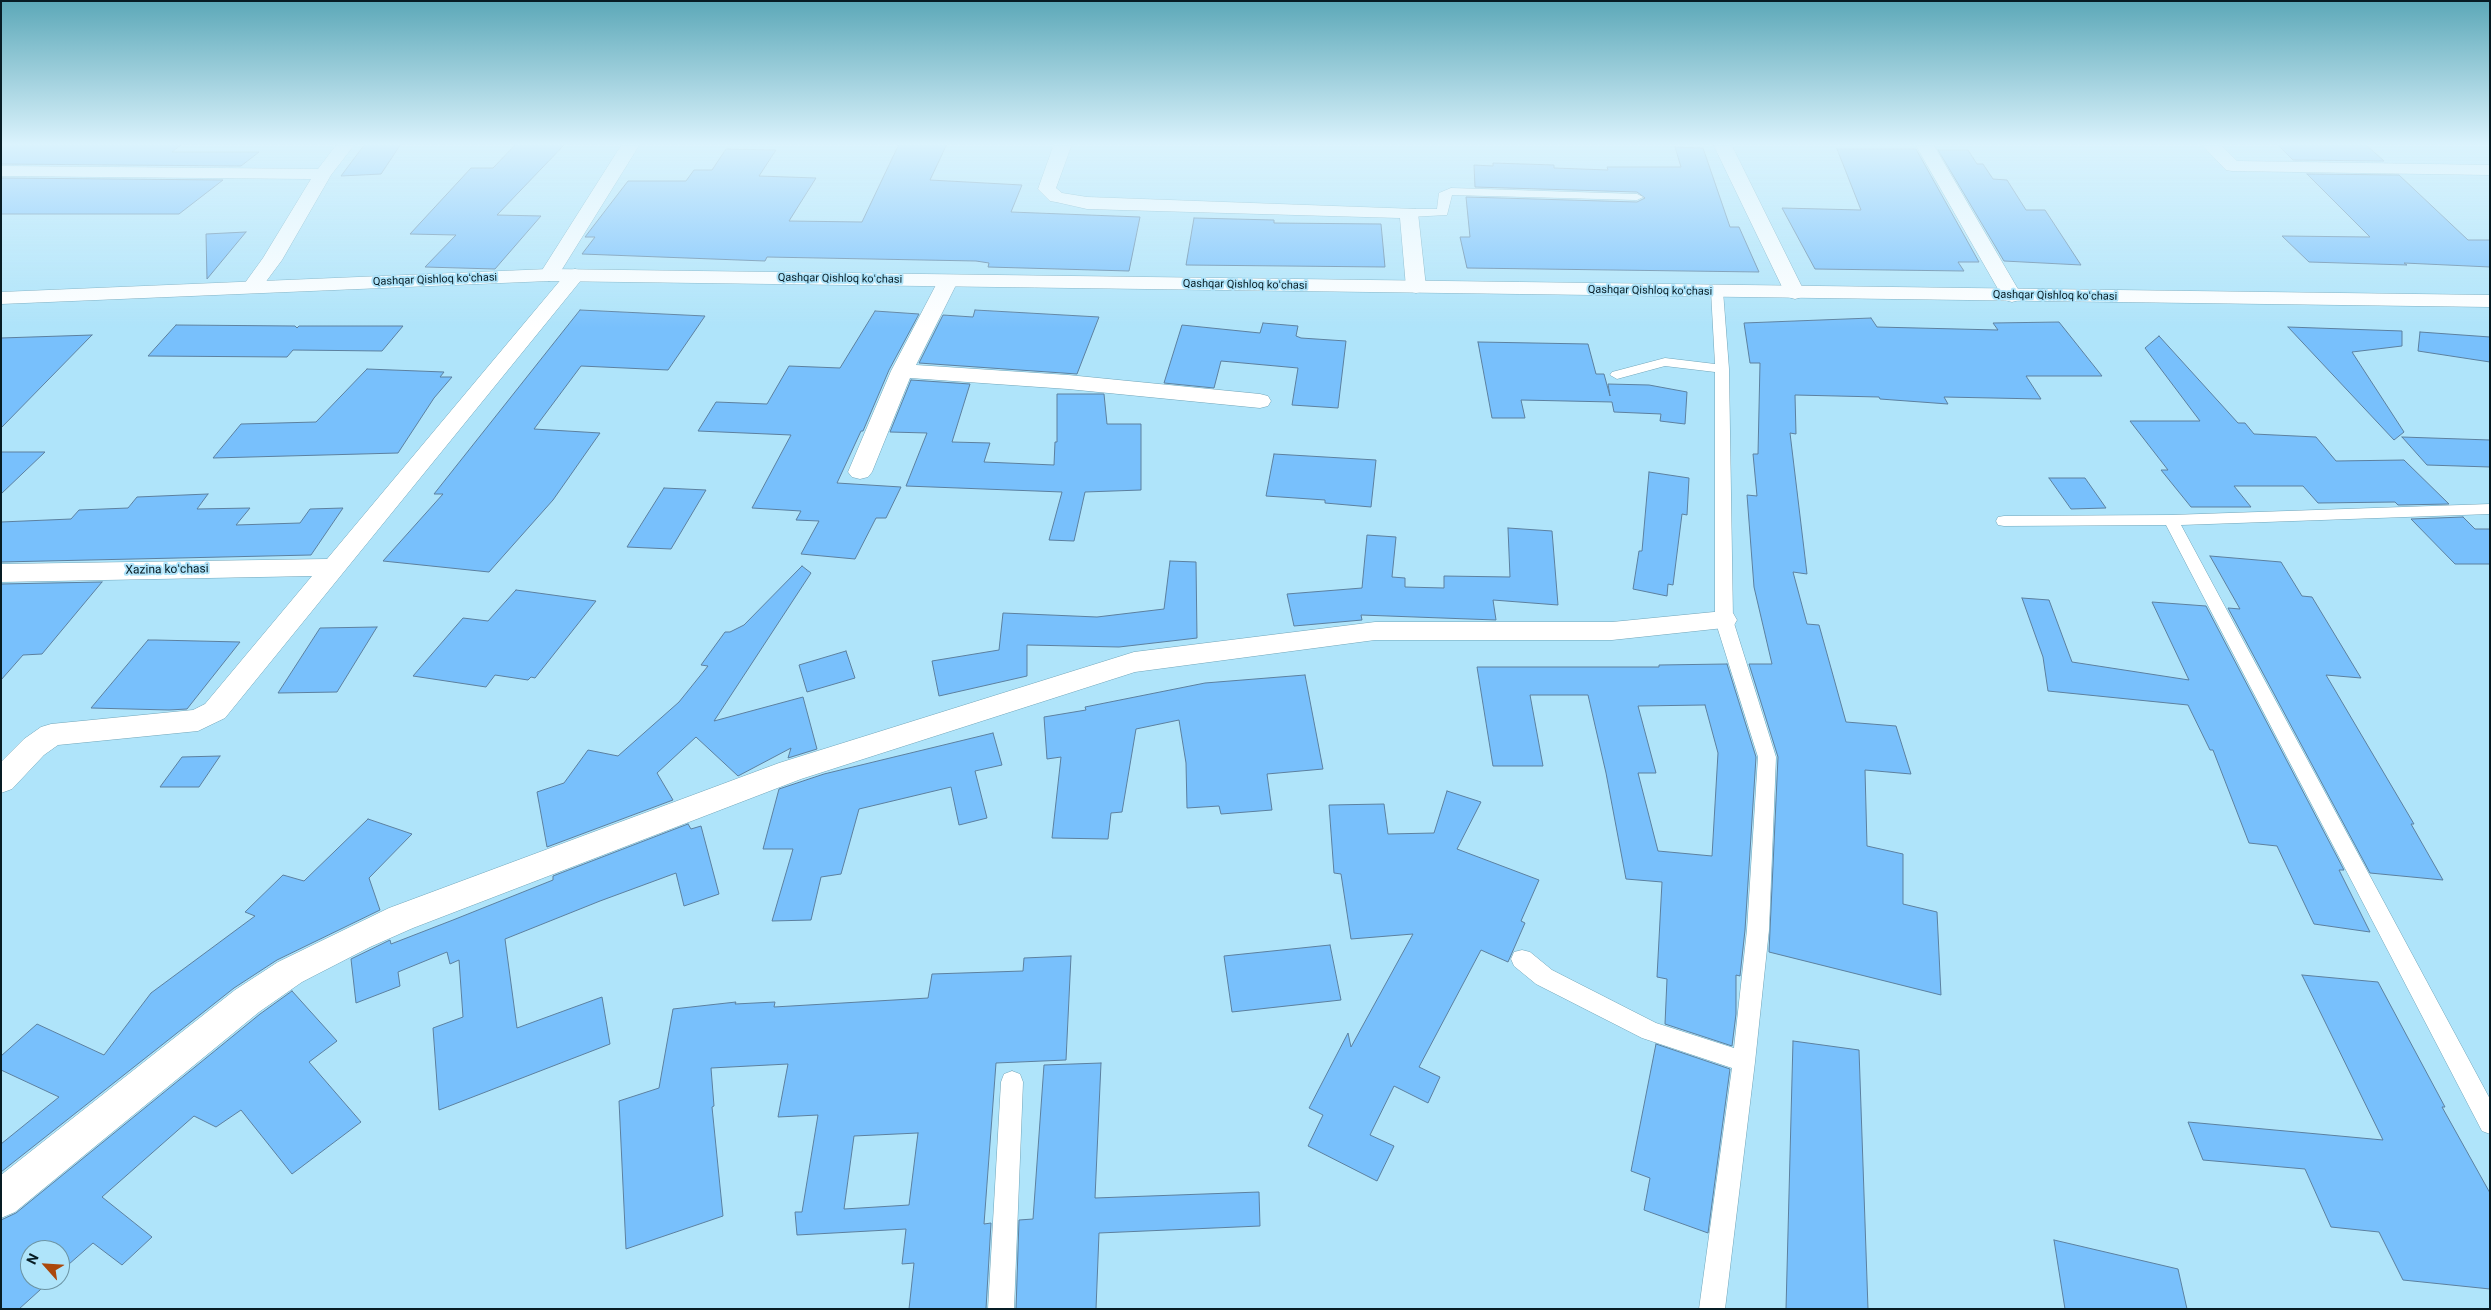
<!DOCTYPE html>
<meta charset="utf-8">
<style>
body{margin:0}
#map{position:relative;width:2491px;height:1310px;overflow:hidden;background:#afe4fa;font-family:Roboto,sans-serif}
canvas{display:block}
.frame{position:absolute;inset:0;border:2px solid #071c24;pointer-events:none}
.north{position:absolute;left:20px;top:1240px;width:50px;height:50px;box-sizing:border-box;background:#afe4fa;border:1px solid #6c94a4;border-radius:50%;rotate:296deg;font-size:14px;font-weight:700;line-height:20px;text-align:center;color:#071c24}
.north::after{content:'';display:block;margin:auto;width:18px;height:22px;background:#ab480c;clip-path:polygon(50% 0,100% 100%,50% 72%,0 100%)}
</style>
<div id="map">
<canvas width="2491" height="1310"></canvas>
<div class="frame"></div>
<div class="north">N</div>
</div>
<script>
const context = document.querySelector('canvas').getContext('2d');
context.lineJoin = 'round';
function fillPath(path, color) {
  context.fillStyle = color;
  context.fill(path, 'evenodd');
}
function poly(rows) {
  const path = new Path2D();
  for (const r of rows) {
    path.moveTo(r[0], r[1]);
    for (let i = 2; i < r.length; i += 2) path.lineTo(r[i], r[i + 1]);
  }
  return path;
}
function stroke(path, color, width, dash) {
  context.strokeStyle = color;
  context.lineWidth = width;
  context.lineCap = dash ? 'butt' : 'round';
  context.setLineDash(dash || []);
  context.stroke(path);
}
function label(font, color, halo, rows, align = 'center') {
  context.font = font + ' Roboto,sans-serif';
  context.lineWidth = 4;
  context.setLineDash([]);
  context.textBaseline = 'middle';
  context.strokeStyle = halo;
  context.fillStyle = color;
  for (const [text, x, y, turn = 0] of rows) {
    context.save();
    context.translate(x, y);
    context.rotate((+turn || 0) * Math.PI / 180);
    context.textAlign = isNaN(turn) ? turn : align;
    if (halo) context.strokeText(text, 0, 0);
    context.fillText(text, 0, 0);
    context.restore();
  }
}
const building = poly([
 [1,144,182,144,172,152,259,152,241,166,1,164,1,144],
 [365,144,401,144,381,174,341,176,365,144],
 [516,144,565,144,497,215,541,216,495,269,425,267,456,235,410,234,471,168,493,168,516,144],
 [899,144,947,144,930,180,1022,185,1011,212,1140,217,1129,271,988,267,989,263,976,261,767,257,765,261,582,254,595,237,585,237,628,181,686,181,694,170,712,170,726,149,776,150,759,176,816,178,789,221,862,222,899,144],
 [2277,144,2365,144,2384,161,2293,160,2277,144],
 [1675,147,1703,148,1730,227,1739,227,1759,272,1467,268,1460,237,1470,237,1466,197,1637,202,1645,198,1637,192,1475,187,1474,165,1493,166,1493,163,1554,165,1554,168,1608,170,1607,167,1681,167,1675,147],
 [1837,149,1916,149,1979,262,1958,262,1964,271,1815,269,1782,208,1861,210,1837,149],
 [1938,150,1968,150,1977,164,1983,164,1993,179,2007,180,2026,210,2045,210,2081,265,2004,261,1938,150],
 [2307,174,2399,175,2468,240,2490,240,2490,267,2404,263,2407,265,2309,262,2282,236,2370,237,2307,174],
 [1,178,223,180,179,214,1,214,1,178],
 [1194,218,1274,220,1274,223,1381,224,1385,267,1186,265,1194,218],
 [246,232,207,279,206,234,246,232],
 [580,310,705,316,668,370,581,366,534,429,600,433,553,500,489,572,383,561,443,494,434,494,580,310],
 [975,310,1099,317,1077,374,919,363,943,315,973,317,975,310],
 [875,311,919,314,889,370,863,431,861,431,837,483,901,487,886,518,876,518,855,559,801,554,819,521,796,520,801,511,752,508,791,435,698,431,716,402,767,404,789,366,840,368,875,311],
 [1871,318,1877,327,1998,330,1993,323,2059,322,2102,376,2026,376,2041,399,1944,397,1948,404,1880,399,1879,397,1795,395,1796,434,1790,433,1807,574,1793,572,1807,624,1819,625,1846,722,1896,726,1911,774,1865,770,1867,846,1903,854,1903,904,1937,912,1941,995,1769,952,1778,757,1749,664,1772,664,1754,587,1747,495,1757,496,1753,454,1758,454,1760,363,1750,363,1744,323,1871,318],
 [1263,323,1298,326,1296,336,1301,338,1346,341,1338,408,1292,405,1298,368,1221,361,1214,388,1164,383,1182,325,1260,333,1263,323],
 [176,325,295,326,297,328,299,326,403,326,382,351,293,350,287,357,148,356,176,325],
 [2288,327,2402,331,2402,346,2352,352,2404,432,2394,440,2288,327],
 [2420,332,2490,337,2490,362,2418,351,2420,332],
 [92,335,1,428,1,338,92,335],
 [2159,336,2238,423,2245,423,2254,434,2316,437,2336,461,2404,460,2449,504,2398,505,2395,502,2318,503,2303,486,2234,486,2251,507,2191,507,2161,470,2168,470,2130,421,2200,421,2145,348,2159,336],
 [1478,342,1588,344,1596,374,1604,374,1610,396,1608,384,1649,385,1687,392,1685,424,1660,421,1661,414,1614,412,1612,402,1521,400,1525,418,1492,418,1478,342],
 [367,369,444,372,440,377,452,377,434,398,398,453,213,458,241,424,316,422,367,369],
 [911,380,970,384,952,442,990,443,984,462,1054,465,1055,442,1057,442,1057,394,1104,394,1107,424,1141,424,1141,490,1085,492,1074,541,1049,540,1062,492,906,486,927,433,890,432,911,380],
 [2402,437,2490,440,2490,467,2427,465,2402,437],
 [1,452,45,452,1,494,1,452],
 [1274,454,1376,460,1371,507,1325,503,1325,500,1266,496,1274,454],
 [1649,472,1689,478,1687,515,1682,514,1673,585,1668,584,1667,596,1633,589,1639,551,1642,551,1649,472],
 [2049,478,2085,478,2106,508,2071,509,2049,478],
 [664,488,706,490,671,549,627,547,664,488],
 [208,494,197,509,250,508,236,525,300,523,310,509,343,508,311,555,1,562,1,522,71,519,79,510,128,508,137,497,208,494],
 [2463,517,2475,529,2490,529,2490,564,2455,564,2411,519,2463,517],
 [1508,528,1552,531,1558,605,1493,600,1496,620,1361,615,1362,620,1294,626,1287,594,1362,588,1367,535,1396,537,1392,577,1405,578,1405,587,1444,588,1444,576,1510,577,1508,528],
 [2210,556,2281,562,2302,596,2312,597,2361,678,2326,675,2414,824,2411,824,2443,880,2370,873,2228,608,2240,609,2210,556],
 [1170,561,1196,562,1197,638,1119,647,1027,645,1027,676,939,696,932,661,999,650,1003,613,1097,617,1164,609,1170,561],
 [802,566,811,573,714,721,803,697,817,749,788,758,791,748,738,776,696,737,657,773,673,800,547,847,537,792,564,783,588,750,618,756,679,702,708,666,701,665,725,632,730,632,744,625,802,566],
 [102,582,42,654,23,655,1,680,1,584,102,582],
 [516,590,596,601,535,678,531,677,528,680,495,675,486,687,413,676,463,618,488,621,516,590],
 [2022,598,2049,600,2072,662,2189,680,2152,602,2206,606,2344,870,2339,870,2370,932,2314,924,2277,846,2249,843,2213,750,2210,750,2188,705,2048,691,2043,657,2022,598],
 [377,627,337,692,278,693,320,628,377,627],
 [148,640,156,640,240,642,187,709,169,710,91,708,148,640],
 [846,651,855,678,807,692,799,665,846,651],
 [1727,664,1756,757,1745,930,1740,976,1736,975,1736,1014,1732,1046,1665,1024,1667,979,1657,977,1662,882,1626,879,1606,773,1588,695,1530,695,1543,766,1493,766,1477,667,1659,667,1659,665,1727,664],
 [1705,705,1718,753,1712,856,1658,851,1638,773,1656,773,1638,706,1705,705],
 [1305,675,1323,769,1267,774,1272,810,1221,814,1219,806,1187,808,1186,763,1179,720,1136,729,1122,812,1111,813,1108,839,1052,838,1061,757,1047,759,1044,717,1086,710,1085,707,1205,683,1305,675],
 [993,733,1002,765,975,771,987,818,959,825,951,787,859,809,841,874,821,877,811,920,772,921,793,849,763,849,779,789,824,774,993,733],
 [220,756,199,787,160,787,182,757,220,756],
 [1447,791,1481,802,1457,849,1539,880,1521,921,1525,923,1508,962,1481,950,1419,1067,1440,1077,1428,1103,1394,1086,1370,1135,1394,1146,1377,1181,1308,1146,1323,1115,1309,1108,1348,1033,1351,1047,1413,934,1351,939,1341,874,1334,873,1329,805,1384,804,1388,834,1434,833,1447,791],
 [368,819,412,834,369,878,380,910,277,960,234,988,1,1172,1,1144,59,1097,1,1070,1,1056,37,1024,104,1055,151,993,255,916,245,912,283,875,304,881,368,819],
 [688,824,691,829,701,826,719,894,684,906,676,873,600,901,505,939,517,1028,602,997,610,1044,439,1110,433,1028,463,1017,459,960,450,964,447,952,398,972,400,986,356,1003,351,959,390,940,391,944,453,920,553,880,553,876,688,824],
 [1330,945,1341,1000,1232,1012,1224,956,1330,945],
 [1071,956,1066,1060,996,1063,984,1224,991,1223,986,1309,909,1309,914,1263,902,1264,906,1229,797,1235,795,1212,802,1212,818,1115,778,1117,788,1064,711,1068,714,1106,712,1107,723,1216,626,1249,619,1101,659,1088,673,1009,736,1002,735,1004,775,1002,774,1007,928,998,932,974,1023,971,1024,958,1071,956],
 [918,1133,909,1205,844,1209,854,1136,918,1133],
 [2302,975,2378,982,2445,1107,2442,1107,2490,1193,2490,1289,2403,1280,2379,1232,2331,1227,2305,1169,2203,1160,2188,1122,2383,1140,2302,975],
 [292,991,337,1041,309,1062,361,1122,292,1174,241,1110,216,1127,194,1116,102,1197,152,1237,122,1265,93,1243,60,1272,60,1250,30,1250,30,1280,51,1280,19,1309,1,1309,1,1220,16,1213,260,1014,292,991],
 [1793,1041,1859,1050,1868,1309,1786,1309,1793,1041],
 [1656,1044,1730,1069,1708,1233,1644,1210,1650,1178,1631,1171,1656,1044],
 [1101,1063,1095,1198,1259,1192,1260,1226,1099,1233,1096,1309,1016,1309,1019,1220,1033,1219,1044,1065,1101,1063],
 [2054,1240,2178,1269,2187,1309,2065,1309,2054,1240]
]);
fillPath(building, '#78c0fc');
stroke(building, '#5c809f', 1);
const lane = poly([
 [1451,188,1637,194,1643,197,1637,200,1452,195,1447,215,1409,217,1403,213,1409,209,1437,209,1439,193,1451,188],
 [1717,287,1723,291,1729,369,1733,620,1776,757,1769,930,1755,1062,1725,1309,1699,1309,1732,1068,1642,1038,1536,984,1514,966,1511,959,1514,952,1522,950,1530,952,1552,970,1656,1023,1734,1048,1747,930,1758,757,1715,620,1715,372,1665,366,1617,379,1610,375,1612,372,1665,358,1715,364,1711,291,1717,287],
 [2490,504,2490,514,2181,525,2490,1099,2490,1134,2482,1131,2166,525,2004,526,1998,525,1996,521,1998,517,2004,516,2171,515,2490,504],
 [1012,1071,1020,1074,1023,1082,1014,1309,988,1309,1001,1082,1004,1074,1012,1071]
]);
const street = poly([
 [337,144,355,144,331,175,282,260,259,291,252,293,245,291,242,287,263,258,311,179,1,176,1,166,318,169,337,144],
 [622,144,640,144,556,279,549,281,542,279,539,275,622,144],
 [1054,144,1072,144,1056,188,1062,193,1087,197,1416,209,1418,213,1426,287,1423,291,1416,293,1409,291,1406,287,1400,218,1087,209,1056,202,1050,201,1038,189,1054,144],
 [1713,144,1731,144,1805,293,1802,297,1795,299,1788,297,1785,293,1713,144],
 [1915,144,1933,144,2022,296,2019,300,2012,302,2005,300,2002,296,1915,144],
 [2201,144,2220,144,2237,161,2490,165,2490,175,2232,171,2226,170,2201,144],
 [575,269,582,271,585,275,582,279,225,718,198,731,58,745,44,755,12,789,1,793,1,762,24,739,41,727,51,724,193,710,205,704,312,576,1,582,1,564,327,559,568,271,575,269],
 [948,275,955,277,958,281,916,365,1068,375,1260,394,1268,396,1271,401,1268,406,1260,408,1068,389,910,378,872,472,868,477,860,479,852,477,848,472,891,371,938,281,941,277,948,275],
 [1724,611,1733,613,1737,620,1733,627,1612,640,1375,640,1135,672,801,779,413,928,370,947,302,982,259,1012,15,1212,1,1218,1,1175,235,990,278,962,389,908,779,763,1134,652,1375,622,1612,622,1724,611]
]);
const secondary = poly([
 [549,269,2490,295,2490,307,549,281,1,304,1,292,549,269]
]);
stroke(lane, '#71a5b9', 1);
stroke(street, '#71a5b9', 1);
stroke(secondary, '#71a5b9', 1);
fillPath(lane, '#fff');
fillPath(street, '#fff');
fillPath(secondary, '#fff');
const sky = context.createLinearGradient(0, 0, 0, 328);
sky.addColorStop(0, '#5ca8b8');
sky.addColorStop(0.44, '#dbf3fd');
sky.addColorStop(1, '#dbf3fd00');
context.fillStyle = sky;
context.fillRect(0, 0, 2491, 328);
label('11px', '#071c24', '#afe4fa', [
 ["Qashqar Qishloq koʻchasi",840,279,1],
 ["Qashqar Qishloq koʻchasi",435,280,-2],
 ["Qashqar Qishloq koʻchasi",1245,285,1],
 ["Qashqar Qishloq koʻchasi",1650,291,1],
 ["Qashqar Qishloq koʻchasi",2055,296,1]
]);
label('12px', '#071c24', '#afe4fa', [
 ["Xazina koʻchasi",167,570,-1]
]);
</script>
